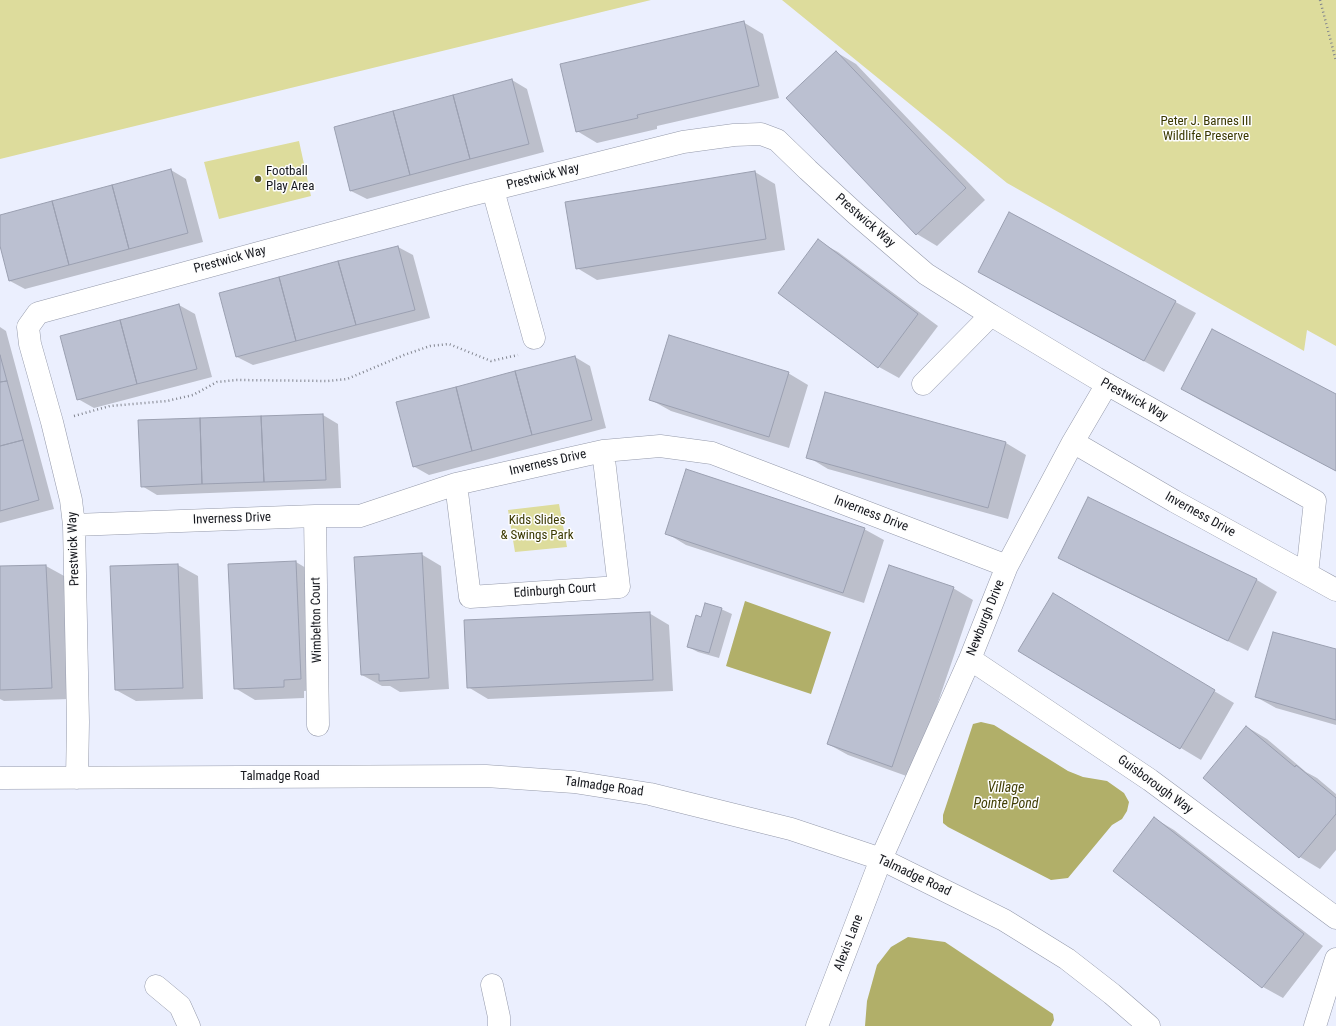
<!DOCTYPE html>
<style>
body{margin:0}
canvas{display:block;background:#ebeffe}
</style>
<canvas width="1336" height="1026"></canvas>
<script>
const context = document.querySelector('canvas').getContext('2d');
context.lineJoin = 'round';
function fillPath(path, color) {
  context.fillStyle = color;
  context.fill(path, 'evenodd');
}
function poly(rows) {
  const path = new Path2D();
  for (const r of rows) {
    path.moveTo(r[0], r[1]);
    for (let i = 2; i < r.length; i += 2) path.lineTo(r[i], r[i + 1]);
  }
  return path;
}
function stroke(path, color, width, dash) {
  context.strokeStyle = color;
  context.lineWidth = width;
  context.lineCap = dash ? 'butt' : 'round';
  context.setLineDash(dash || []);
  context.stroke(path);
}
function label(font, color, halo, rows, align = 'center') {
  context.font = font + ' "Roboto Condensed",sans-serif';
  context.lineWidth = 3;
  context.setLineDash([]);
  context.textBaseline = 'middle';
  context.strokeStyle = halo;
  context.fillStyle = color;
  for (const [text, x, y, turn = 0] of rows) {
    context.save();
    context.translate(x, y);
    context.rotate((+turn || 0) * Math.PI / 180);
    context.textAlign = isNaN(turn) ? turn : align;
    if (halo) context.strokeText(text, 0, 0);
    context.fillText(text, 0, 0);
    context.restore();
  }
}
fillPath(poly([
 [0,0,651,0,0,159],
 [782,0,1336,0,1336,346,1307,330,1304,351,1007,183],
 [299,141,311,196,219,219,204,162],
 [559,504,567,547,515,552,508,510]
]), '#dddc9c');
fillPath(poly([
 [745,601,831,632,811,694,726,666],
 [981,722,994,725,1068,771,1083,777,1107,781,1124,793,1129,802,1127,811,1122,819,1112,825,1068,878,1051,880,948,827,943,823,943,815,973,724],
 [908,937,945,942,1053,1014,1054,1020,1051,1026,865,1026,867,1001,877,965,891,947]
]), '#b1af69');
fillPath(poly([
 [743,22,763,34,779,98,657,126,657,129,597,143,577,131],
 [836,52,856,64,985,200,937,246,917,234,788,98],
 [512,80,527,89,544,152,367,199,351,191],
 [171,170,186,179,203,242,25,289,10,281,0,242,0,216],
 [755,172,775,184,785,250,597,280,577,268],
 [1010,213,1196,313,1164,372,999,283],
 [818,241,838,252,938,326,899,378,879,367,779,293],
 [398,247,413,255,430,318,253,365,237,357],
 [179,305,195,314,212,377,94,408,78,399],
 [0,327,6,331,54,509,0,523],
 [575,357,590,366,606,428,429,475,413,466],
 [788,373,808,385,789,448,671,411,651,400],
 [1182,389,1336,395,1336,471,1202,401],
 [825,393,1006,443,1026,455,1008,519,828,469,808,457],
 [323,415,338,424,341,488,157,495,142,486],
 [1088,498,1257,580,1277,592,1248,651,1079,569,1059,558],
 [864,529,884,540,864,603,686,545,666,533],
 [421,554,441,566,449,689,400,692,390,686,382,686,362,675],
 [296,562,316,574,321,690,304,691,304,698,255,700,235,688,229,565],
 [178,565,198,576,203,699,136,701,116,690],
 [46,566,66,577,71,699,4,701,0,699,0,567],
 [953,588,973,600,912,778,848,755,828,744],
 [1073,606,1234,703,1201,760,1019,651],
 [721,609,732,614,719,658,698,652,688,647,702,618],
 [649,613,669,625,673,691,488,699,468,687],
 [1336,650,1336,725,1276,708,1256,697],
 [1247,727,1267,739,1306,772,1317,778,1336,794,1336,850,1320,869,1300,857,1205,778],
 [1154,818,1174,830,1323,946,1283,998,1263,987]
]), '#0003');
const building = poly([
 [744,21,759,86,637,115,638,118,576,132,560,64,744,21],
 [836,51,966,188,916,235,786,98,836,51],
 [512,79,529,144,470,159,453,95,512,79],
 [453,95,470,159,410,175,393,111,453,95],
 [393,111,410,175,350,191,334,127,393,111],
 [171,169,188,233,129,249,112,185,171,169],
 [755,171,766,239,576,269,565,202,755,171],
 [112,185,129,249,69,265,52,201,112,185],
 [52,201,69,265,9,281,0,246,0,215,52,201],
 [1009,212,1176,301,1144,361,978,272,1009,212],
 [818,239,918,314,878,368,778,293,818,239],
 [398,246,415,310,356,325,338,261,398,246],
 [338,261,356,325,296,341,279,277,338,261],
 [279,277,296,341,236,357,219,293,279,277],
 [179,304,197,369,137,384,120,320,179,304],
 [120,320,137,384,77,400,60,336,120,320],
 [1212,329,1336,394,1336,471,1181,389,1212,329],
 [669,335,789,372,769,437,649,400,669,335],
 [0,355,7,381,0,382,0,355],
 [575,356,592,420,532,435,515,371,575,356],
 [515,371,532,435,472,451,456,387,515,371],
 [7,381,23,440,0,446,0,382,7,381],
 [456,387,472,451,413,467,396,402,456,387],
 [825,392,1006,442,988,508,806,458,825,392],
 [323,414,326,480,264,482,261,416,323,414],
 [261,416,264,482,202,484,200,418,261,416],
 [200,418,202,484,141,487,138,420,200,418],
 [23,440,39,500,0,511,0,446,23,440],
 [686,469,865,528,843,593,665,534,686,469],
 [1088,497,1257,579,1228,641,1058,558,1088,497],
 [422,553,429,678,379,681,379,674,361,675,354,557,422,553],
 [296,561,301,679,284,680,284,687,234,689,228,564,296,561],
 [178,564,183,688,115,690,110,566,178,564],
 [46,565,52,688,0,690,0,566,46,565],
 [889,565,954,587,892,767,827,744,889,565],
 [1053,593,1215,690,1180,749,1018,651,1053,593],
 [705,603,722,608,709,653,687,647,696,615,701,617,705,603],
 [650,612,653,680,467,688,464,620,650,612],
 [1273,632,1336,649,1336,720,1255,697,1273,632],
 [1246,726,1295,767,1296,765,1336,798,1336,814,1299,858,1203,778,1246,726],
 [1154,817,1304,934,1262,988,1113,871,1154,817]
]);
fillPath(building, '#bbc0d1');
stroke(building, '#9ba0b1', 1);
const minor = poly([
 [493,190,534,338],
 [923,384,991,315],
 [1073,442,1174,501,1307,574],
 [456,484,470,597,619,587,603,451],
 [315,516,318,725],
 [74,525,315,516,360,516,456,484,603,451,660,446,712,453,1007,566],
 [970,659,1150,780,1336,918],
 [0,778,486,776,574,782,650,794,791,829,881,859,1004,920,1067,959,1112,994,1149,1026],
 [77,778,78,722,74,525,71,500,52,422,30,344,28,327,38,313,467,196,683,142,734,135,761,134,777,140,808,170,856,214,926,274,991,315,1096,378,1315,501,1307,574,1336,590],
 [492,985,499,1017,499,1026],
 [156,986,180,1006,189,1026],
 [817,1026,881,859,970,659,1007,566,1073,442,1107,384],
 [1315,1026,1336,959]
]);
stroke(minor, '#959aab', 23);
stroke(poly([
 [1320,0,1336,61],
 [74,416,110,406,167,401,193,395,217,382,237,380,328,381,347,379,404,355,430,346,449,344,491,361,518,355]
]), '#81848e', 2.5, [1, 3]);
stroke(minor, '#fff', 22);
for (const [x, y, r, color] of [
 [258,179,4,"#5d5b27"]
]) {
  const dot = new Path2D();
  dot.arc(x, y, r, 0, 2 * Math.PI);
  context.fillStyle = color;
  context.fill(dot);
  stroke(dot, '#fdfdfd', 1.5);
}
label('13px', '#3a3800', '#fdfdfd', [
 ["Peter J. Barnes III",1206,122],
 ["Wildlife Preserve",1206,137],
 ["Kids Slides",537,521],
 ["& Swings Park",537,536]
]);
label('13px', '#16181e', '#fdfdfd', [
 ["Football",266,172],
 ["Play Area",266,187]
], 'left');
label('13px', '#16181e', '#fdfdfd', [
 ["Prestwick Way",543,177,-14],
 ["Prestwick Way",865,221,41],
 ["Prestwick Way",230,260,-15],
 ["Prestwick Way",1134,400,29],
 ["Inverness Drive",548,463,-13],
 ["Inverness Drive",871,514,21],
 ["Inverness Drive",1200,515,29],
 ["Inverness Drive",232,519,-2],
 ["Prestwick Way",74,549,-92],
 ["Edinburgh Court",555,591,-4],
 ["Newburgh Drive",986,618,-68],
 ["Wimbelton Court",317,620,-91],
 ["Talmadge Road",280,777],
 ["Guisborough Way",1155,785,36],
 ["Talmadge Road",604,787,8],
 ["Talmadge Road",914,876,25],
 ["Alexis Lane",849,943,-69]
]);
label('italic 14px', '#413e05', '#fdfdfd', [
 ["Village",1006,788],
 ["Pointe Pond",1006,804]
]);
</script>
